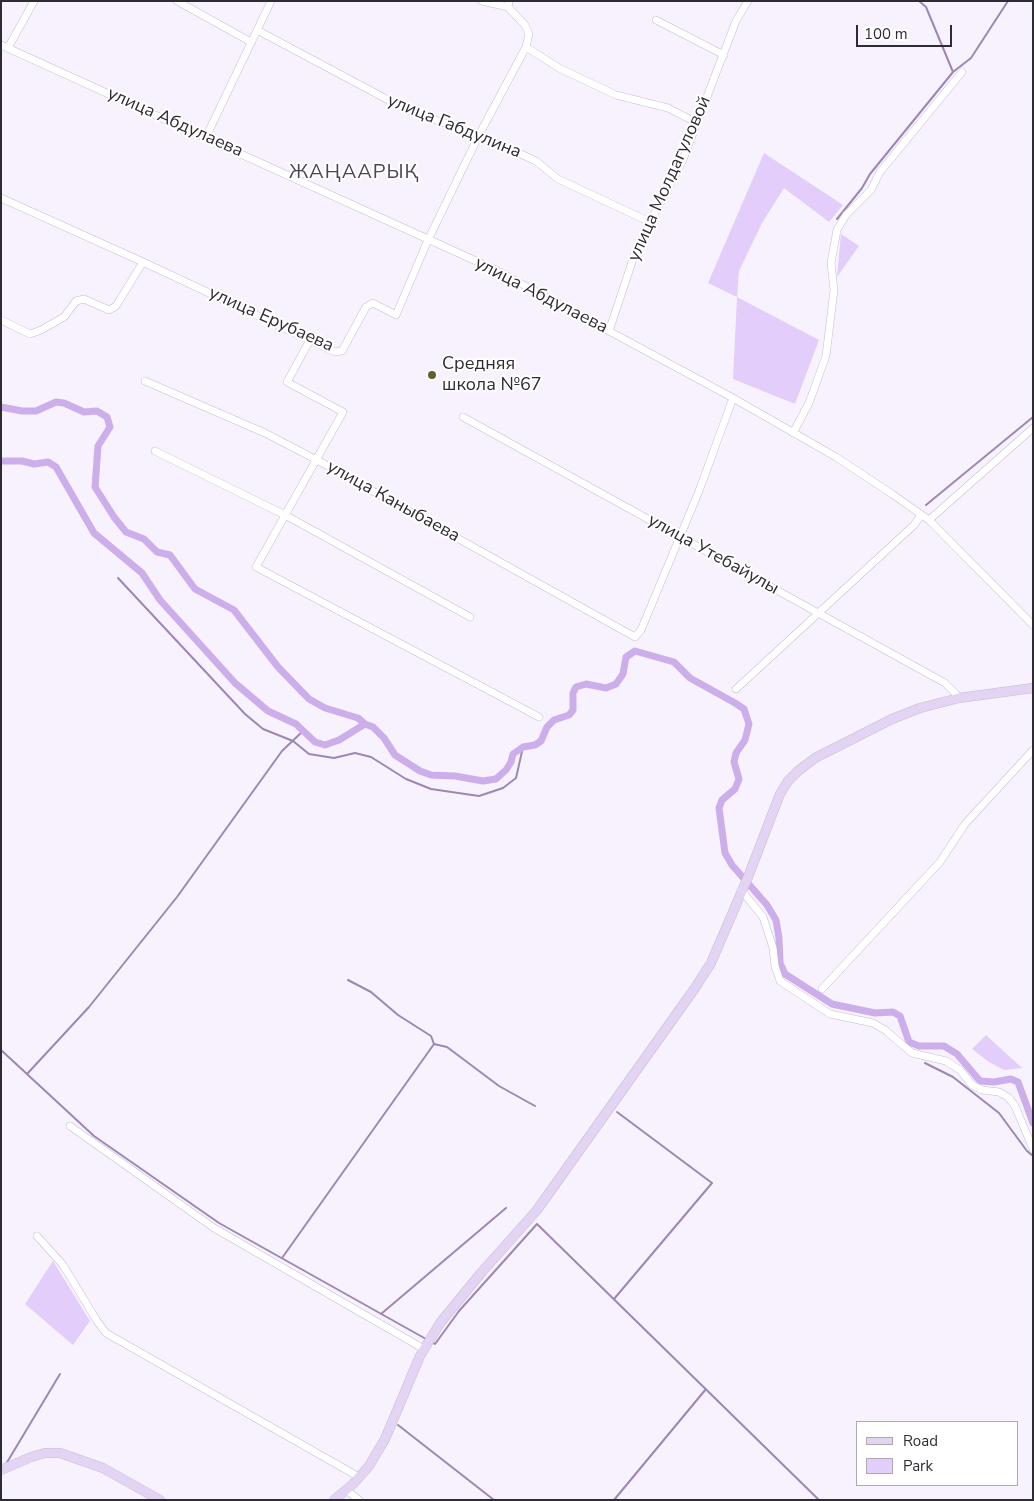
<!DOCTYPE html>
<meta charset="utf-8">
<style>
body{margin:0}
#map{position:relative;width:1034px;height:1501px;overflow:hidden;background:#f8f2fe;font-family:"Nunito Sans",sans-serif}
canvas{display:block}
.frame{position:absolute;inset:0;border:2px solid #2f2b33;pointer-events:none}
.legend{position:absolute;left:856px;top:1421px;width:162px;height:65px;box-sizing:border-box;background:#fff;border:1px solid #acaaad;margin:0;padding:6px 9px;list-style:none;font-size:15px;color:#2f2b33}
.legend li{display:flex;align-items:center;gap:10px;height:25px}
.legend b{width:25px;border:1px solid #acaaad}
.scale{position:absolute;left:856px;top:25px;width:96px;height:22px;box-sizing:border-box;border:2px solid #2f2b33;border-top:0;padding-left:6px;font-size:15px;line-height:18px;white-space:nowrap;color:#2f2b33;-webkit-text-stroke:4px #fff;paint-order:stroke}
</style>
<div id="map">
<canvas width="1034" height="1501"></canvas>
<div class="frame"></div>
<ul class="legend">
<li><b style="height:6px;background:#e4d4f3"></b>Road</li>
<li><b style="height:14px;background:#e3cdfb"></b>Park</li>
</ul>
<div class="scale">100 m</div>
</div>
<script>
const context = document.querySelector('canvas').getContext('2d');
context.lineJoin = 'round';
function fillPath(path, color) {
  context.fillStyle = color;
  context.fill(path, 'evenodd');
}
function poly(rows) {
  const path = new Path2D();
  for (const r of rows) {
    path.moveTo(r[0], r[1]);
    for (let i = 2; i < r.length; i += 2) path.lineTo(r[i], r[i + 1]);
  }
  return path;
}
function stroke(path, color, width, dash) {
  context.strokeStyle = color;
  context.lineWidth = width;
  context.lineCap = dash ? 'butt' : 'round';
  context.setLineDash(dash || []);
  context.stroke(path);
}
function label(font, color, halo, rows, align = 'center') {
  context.font = font + ' "Nunito Sans",sans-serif';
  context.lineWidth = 4;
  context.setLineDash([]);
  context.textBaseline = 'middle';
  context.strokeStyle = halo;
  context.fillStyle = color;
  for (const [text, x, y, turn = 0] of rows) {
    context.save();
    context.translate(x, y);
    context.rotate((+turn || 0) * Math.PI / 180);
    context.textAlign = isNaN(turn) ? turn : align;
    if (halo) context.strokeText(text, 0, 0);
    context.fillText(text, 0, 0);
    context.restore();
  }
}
fillPath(poly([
 [764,153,843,205,829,222,784,188,762,223,739,271,737,297,819,340,795,404,733,379,737,297,708,283],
 [841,234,859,246,837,277],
 [986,1035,1022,1068,1004,1070,989,1062,972,1049],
 [53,1261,90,1321,73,1345,25,1304]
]), '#e3cdfb');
stroke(poly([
 [953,72,971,58,1008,1],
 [837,219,862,188,870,174,953,72,926,7,919,1],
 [926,505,1033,417],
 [118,578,245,714,263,729,293,741,309,754,334,758,355,753,371,757,406,779,431,789,479,796,503,788,516,778,523,747],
 [434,1044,447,1047,499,1086,535,1106],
 [1,1050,94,1136,219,1223,426,1339],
 [925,1063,953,1077,999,1113,1027,1151,1033,1156],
 [27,1074,89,1007,177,897,282,751,304,730],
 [282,1258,434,1044,431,1036,398,1015,371,992,348,980],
 [614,1299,712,1183,617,1112],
 [381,1314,506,1208],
 [432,1342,435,1344,459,1311,537,1224,819,1500],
 [398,1425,494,1500],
 [6,1464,60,1374],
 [614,1500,706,1389]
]), '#9d87b4', 2);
stroke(poly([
 [1,407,22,411,36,411,56,402,64,403,84,412,97,411,107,417,110,427,98,446,95,487,114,517,126,532,144,539,157,552,170,555,195,589,234,610,278,667,309,699,325,708,358,718,365,724,373,727,384,738,395,755,420,771,431,775,455,776,483,781,496,779,506,770,511,762,513,754,523,747,535,745,541,741,547,727,554,720,569,715,573,710,573,693,576,687,586,684,606,688,616,684,623,674,626,657,635,651,674,662,690,678,735,703,744,709,749,724,745,740,736,753,734,762,739,779,735,789,722,800,719,808,725,853,732,865,767,905,776,920,779,938,780,963,785,974,832,1004,875,1013,893,1012,900,1016,909,1042,919,1046,944,1046,957,1054,980,1081,994,1082,1011,1079,1018,1082,1033,1123],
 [1,461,22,461,34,464,48,462,56,467,94,533,142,573,160,600,235,683,268,711,296,724,315,742,325,745,339,740,365,724]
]), '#ccaeeb', 7);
const minor = poly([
 [177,1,251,42],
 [482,1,508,7,509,1],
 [656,20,724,55],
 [257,30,407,110,479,135,536,161,558,179,650,222],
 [1,45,498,271,733,398,836,457,892,494,929,520,1033,625],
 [526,47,559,68,616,95,668,108,697,123],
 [8,48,34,1],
 [206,137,271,1],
 [1,198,143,262,335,352,342,351,366,307,373,303,396,315,428,240,479,135,526,47,529,34,525,25,508,7],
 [1,320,30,334,41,330,64,317,76,301,84,299,109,310,116,306,143,262],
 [609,331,637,247,682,162,736,21,748,1],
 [310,340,287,382,343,412,256,567,539,717],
 [145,381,265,433,317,460,635,637,641,630,699,491,733,398],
 [463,417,945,683,954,692,959,698],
 [793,433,809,403,826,356,834,290,831,263,837,230,846,215,871,190,880,172,962,72],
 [155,451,285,515,470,617],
 [929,520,1033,428],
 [736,689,914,525,921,515],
 [741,890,763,917,773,948,775,966,780,981,830,1014,873,1023,885,1030,912,1053,946,1061,960,1070,972,1085,982,1090,999,1092,1008,1097,1015,1106,1033,1149],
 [822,989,940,862,965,824,1033,750],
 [70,1126,214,1228,424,1349],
 [37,1236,63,1265,97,1321,106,1333,359,1477],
 [346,1490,359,1500]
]);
const secondary = poly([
 [1,1470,31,1457,45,1453,60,1453,103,1468,160,1500],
 [334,1500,353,1484,369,1466,385,1439,420,1356,440,1323,481,1273,537,1210,695,988,711,963,748,877,780,794,788,781,798,771,815,758,892,719,920,708,959,698,1033,688]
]);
stroke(minor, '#c5bcd0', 8);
stroke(secondary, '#c5bcd0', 10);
stroke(minor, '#fff', 7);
stroke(secondary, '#e4d4f3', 9);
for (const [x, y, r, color] of [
 [432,375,5,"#5f602d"]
]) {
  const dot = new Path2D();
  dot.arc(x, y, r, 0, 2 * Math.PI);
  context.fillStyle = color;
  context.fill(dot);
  stroke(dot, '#fff', 2);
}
label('18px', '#2f2b33', '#fff', [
 ["улица Абдулаева",175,123,24],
 ["улица Габдулина",454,127,22],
 ["улица Молдагуловой",670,179,-66],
 ["улица Абдулаева",541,296,27],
 ["улица Ерубаева",271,320,24],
 ["улица Каныбаева",393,502,29],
 ["улица Утебайулы",713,555,29]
]);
label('18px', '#2f2b33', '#fff', [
 ["Средняя",442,365],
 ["школа №67",442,386]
], 'left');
context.letterSpacing = '1px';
label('20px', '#4d4556', '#fff', [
 ["ЖАҢААРЫҚ",354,173]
]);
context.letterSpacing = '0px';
</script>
